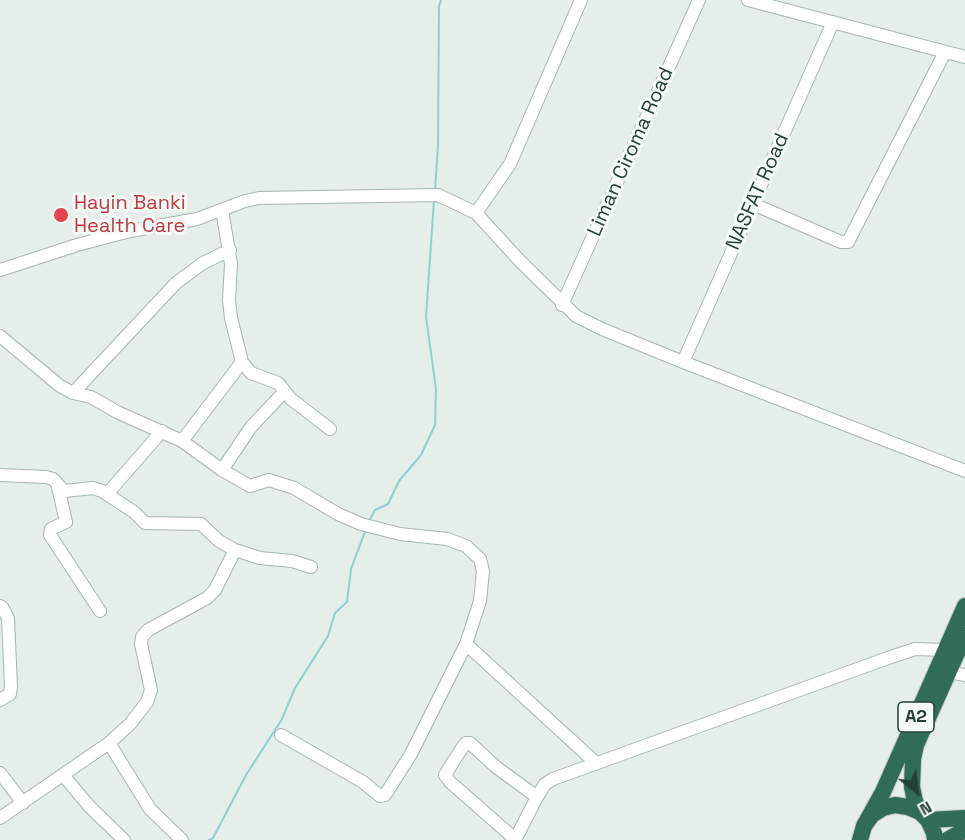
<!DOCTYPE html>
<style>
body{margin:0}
#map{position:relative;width:965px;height:840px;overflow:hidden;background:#e5eee9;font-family:"Space Grotesk",sans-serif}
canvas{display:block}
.north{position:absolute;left:887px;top:762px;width:60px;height:60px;-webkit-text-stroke:4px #f6faf7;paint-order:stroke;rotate:151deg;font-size:16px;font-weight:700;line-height:24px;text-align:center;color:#244034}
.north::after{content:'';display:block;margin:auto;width:21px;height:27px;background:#244034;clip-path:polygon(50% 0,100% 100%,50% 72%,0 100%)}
</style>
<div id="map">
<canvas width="965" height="840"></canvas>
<div class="north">N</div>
</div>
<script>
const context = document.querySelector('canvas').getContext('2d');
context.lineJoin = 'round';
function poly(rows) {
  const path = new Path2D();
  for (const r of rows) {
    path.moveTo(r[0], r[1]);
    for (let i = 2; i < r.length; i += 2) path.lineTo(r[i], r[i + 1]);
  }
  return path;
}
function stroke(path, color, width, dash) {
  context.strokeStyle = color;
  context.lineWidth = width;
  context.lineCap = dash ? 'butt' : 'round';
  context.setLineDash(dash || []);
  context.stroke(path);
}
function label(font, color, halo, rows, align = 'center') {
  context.font = font + ' "Space Grotesk",sans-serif';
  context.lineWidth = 6;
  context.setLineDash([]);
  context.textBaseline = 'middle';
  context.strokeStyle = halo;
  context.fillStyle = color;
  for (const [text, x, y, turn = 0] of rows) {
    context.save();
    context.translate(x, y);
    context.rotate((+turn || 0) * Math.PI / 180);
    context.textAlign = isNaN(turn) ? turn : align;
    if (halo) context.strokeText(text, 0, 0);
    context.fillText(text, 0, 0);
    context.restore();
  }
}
stroke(poly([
 [435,191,438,145,439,6,441,0],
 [369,521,375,510,388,504,399,481,421,455,435,425,436,389,426,317,434,200],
 [209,840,213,838,246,775,282,719,295,688,328,636,335,613,347,602,351,569,366,529]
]), '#8fd1d1', 2);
const minor = poly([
 [748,0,965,57],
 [753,204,841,242,848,242,945,52],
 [222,210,231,264,229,300,231,318,242,362,251,373,278,383,291,399,330,429],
 [476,213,510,164,581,0],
 [0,270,77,245,130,231,197,219,245,201,259,198,438,195,476,213,519,260,576,316,602,329,683,362,965,471],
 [562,305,699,0],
 [0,336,60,386,73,393,91,397,117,412,182,441,222,470,250,486,269,480,294,488,338,514,361,524,400,534,447,539,466,546,480,559,483,571,480,601,466,644,411,754,385,795,380,796,363,782,281,735],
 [683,362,833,22],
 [73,393,176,283,203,263,230,250],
 [182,441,242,362],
 [222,470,251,427,284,392],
 [0,475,46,477,53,479,64,491,93,488,102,491,134,512,145,523,201,524,219,541,235,550,260,558,292,561,311,567],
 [58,487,66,522,51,529,50,535,100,611],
 [107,494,162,431],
 [0,606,2,607,8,618,11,687,10,694,0,700],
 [466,644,596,763],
 [949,672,965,675],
 [109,743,150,809,182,840],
 [0,773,23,803],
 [63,775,89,806,124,840],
 [0,818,109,743,130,724,147,702,151,690,141,644,142,637,148,630,207,598,215,590,235,550],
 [515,839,450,782,445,775,462,748,466,743,470,743,496,767,537,797],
 [515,840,537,797,545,784,553,779,888,658,915,649,945,650]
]);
const highway = poly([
 [920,812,915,801,912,787,913,759,916,745,965,635],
 [928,820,965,818],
 [864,826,883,792,965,606],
 [860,840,864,826,872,815,883,808,895,805,908,807,920,812,928,820,934,833,935,840],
 [947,840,965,830]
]);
stroke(minor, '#a7b6af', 14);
stroke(highway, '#c2cac6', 18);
stroke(minor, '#fff', 12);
stroke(highway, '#306c56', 16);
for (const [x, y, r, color] of [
 [61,215,8,"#e0444e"]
]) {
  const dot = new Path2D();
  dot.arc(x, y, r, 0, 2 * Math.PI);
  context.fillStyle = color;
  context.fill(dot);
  stroke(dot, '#f6faf7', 2);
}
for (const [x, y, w] of [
 [916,717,36]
]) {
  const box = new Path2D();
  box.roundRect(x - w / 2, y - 15, w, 30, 4.5);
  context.fillStyle = '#f6faf7';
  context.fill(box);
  stroke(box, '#244034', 1.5);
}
label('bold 18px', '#244034', null, [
 ["A2",916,717]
]);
label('20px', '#244034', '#f6faf7', [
 ["Liman Ciroma Road",631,152,-66],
 ["NASFAT Road",758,192,-66]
]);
label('20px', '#be3a42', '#f6faf7', [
 ["Hayin Banki",74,204],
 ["Health Care",74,227]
], 'left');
</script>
